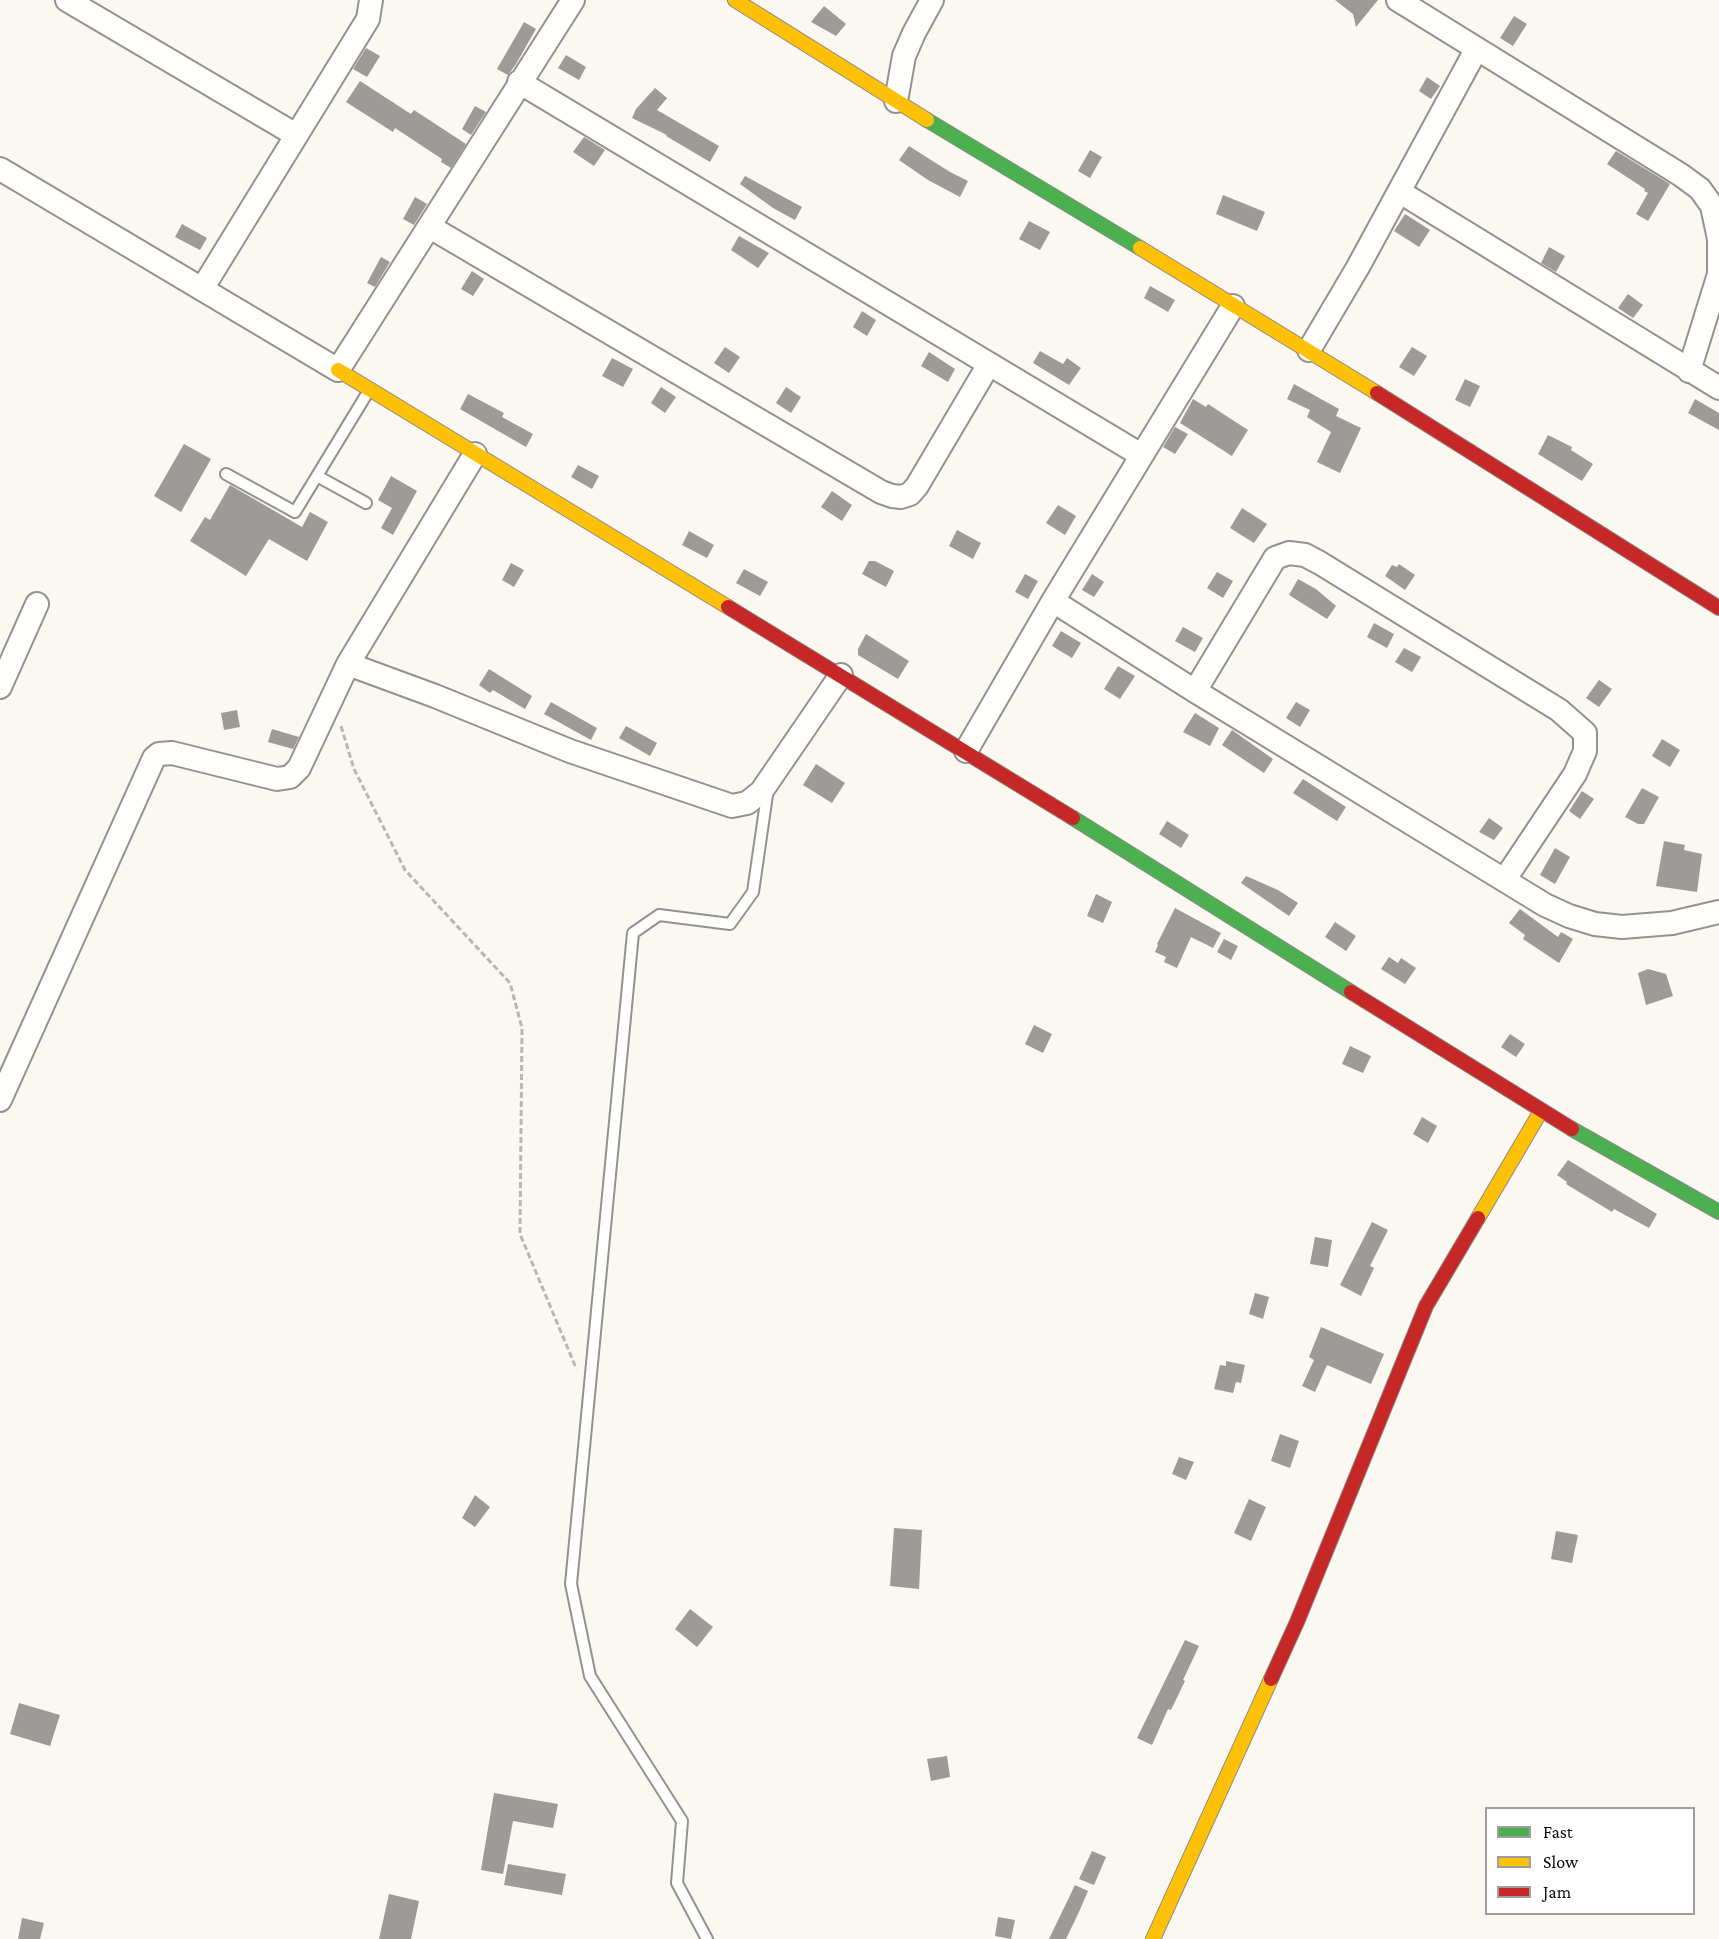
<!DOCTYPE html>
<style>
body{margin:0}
#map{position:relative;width:1719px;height:1939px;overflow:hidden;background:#fbf7f1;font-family:"Crimson Pro",serif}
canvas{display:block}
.legend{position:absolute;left:1485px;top:1807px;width:210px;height:108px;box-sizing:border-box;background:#fff;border:2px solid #9e9e9e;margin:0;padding:8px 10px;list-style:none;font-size:18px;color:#0d0d0d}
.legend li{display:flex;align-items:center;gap:12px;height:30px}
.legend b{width:30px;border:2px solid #9e9e9e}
</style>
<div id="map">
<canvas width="1719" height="1939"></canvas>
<ul class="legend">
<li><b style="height:8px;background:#4caf50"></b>Fast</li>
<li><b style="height:8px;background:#ffc107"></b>Slow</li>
<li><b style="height:8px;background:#c62828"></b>Jam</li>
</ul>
</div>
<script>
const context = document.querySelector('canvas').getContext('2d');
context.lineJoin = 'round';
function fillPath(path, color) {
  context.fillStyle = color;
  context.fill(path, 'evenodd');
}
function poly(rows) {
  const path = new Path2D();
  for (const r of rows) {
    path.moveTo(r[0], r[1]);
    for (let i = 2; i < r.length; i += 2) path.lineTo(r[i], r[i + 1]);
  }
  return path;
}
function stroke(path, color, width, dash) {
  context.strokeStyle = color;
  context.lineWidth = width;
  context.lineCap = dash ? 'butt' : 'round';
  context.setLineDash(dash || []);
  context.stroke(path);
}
fillPath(poly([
 [1335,0,1378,0,1356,27,1353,14],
 [824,6,846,24,836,36,811,22],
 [1514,16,1527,24,1513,46,1500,38],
 [524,22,536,29,516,64,508,75,497,69],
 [366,48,380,56,367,77,353,69],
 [566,55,586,67,579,80,558,68],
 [1427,77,1440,86,1431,99,1419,91],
 [360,81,411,114,414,110,466,144,451,168,441,162,442,159,395,128,393,132,346,102],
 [655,88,667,98,657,110,719,146,710,162,666,136,667,135,632,118,636,109],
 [475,106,486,112,471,135,462,129],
 [584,137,605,150,594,166,573,152],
 [909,146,950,172,968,181,960,197,928,180,899,160],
 [1090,150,1102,157,1090,178,1078,171],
 [1616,151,1670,184,1648,221,1636,214,1648,193,1644,191,1645,189,1607,164],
 [745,176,802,207,795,220,773,208,740,184],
 [1223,195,1265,212,1257,231,1216,214],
 [415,197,427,204,414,225,403,219],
 [1405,214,1430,230,1419,247,1394,231],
 [1029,221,1050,232,1040,250,1019,239],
 [182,224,207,238,200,250,175,237],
 [739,236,769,253,758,268,731,250],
 [1549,247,1565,256,1556,272,1541,263],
 [381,257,390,262,375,287,367,283],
 [472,271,484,279,473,296,461,289],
 [1150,286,1175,300,1168,312,1144,298],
 [1628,294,1643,305,1633,318,1618,308],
 [862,311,876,320,867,336,853,327],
 [725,347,740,357,729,373,714,363],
 [1412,347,1427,356,1414,376,1399,367],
 [1040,351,1063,364,1067,358,1081,368,1069,385,1033,363],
 [929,352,955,369,948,382,921,366],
 [612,358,633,369,623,387,602,376],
 [1465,379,1480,386,1470,407,1455,400],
 [1294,384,1339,409,1336,416,1361,428,1340,473,1317,462,1331,432,1307,417,1310,410,1287,399],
 [661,387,676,397,665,413,651,403],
 [786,387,801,397,791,413,776,403],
 [468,394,504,413,502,417,533,434,526,447,460,409],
 [1193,399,1206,407,1208,404,1248,430,1232,456,1180,423],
 [1695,399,1719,413,1719,430,1688,413],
 [1175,427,1188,434,1175,454,1163,447],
 [1548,435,1572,447,1571,450,1593,464,1582,481,1538,454],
 [184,444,211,459,181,512,154,496],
 [578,465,599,476,592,489,571,477],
 [391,476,417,491,393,535,381,528,392,508,378,500],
 [230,485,302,527,310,512,328,522,307,561,269,539,246,576,190,541,205,517,210,520],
 [832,491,852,505,842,521,821,507],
 [1058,505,1076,516,1065,535,1046,523],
 [1242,508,1267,524,1254,543,1230,528],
 [957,530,981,543,973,559,949,546],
 [689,531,714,545,707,558,682,545],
 [869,561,875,561,894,571,886,587,862,574],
 [511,563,524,570,514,587,502,580],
 [1399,564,1415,575,1405,590,1385,576,1392,565,1397,567],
 [744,569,768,582,760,596,736,583],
 [1217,572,1233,581,1223,598,1207,588],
 [1025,574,1038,581,1028,599,1015,592],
 [1092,574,1104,582,1094,597,1082,590],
 [1298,579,1316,589,1336,606,1327,619,1289,595],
 [1374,623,1394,634,1387,648,1367,637],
 [1183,627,1203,638,1195,652,1175,641],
 [1061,631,1081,643,1072,658,1052,646],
 [866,634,909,661,898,679,858,655,858,649],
 [1404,648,1421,657,1412,672,1395,662],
 [1118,666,1135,676,1120,699,1104,689],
 [489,669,532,696,525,709,493,690,490,693,479,685],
 [1599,680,1612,689,1599,707,1586,698],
 [551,702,597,728,591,740,544,714],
 [1296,702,1310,710,1300,727,1286,718],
 [237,710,240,727,224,730,221,713],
 [1195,713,1219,728,1210,746,1183,732],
 [626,726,657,743,650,756,619,738],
 [272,729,299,737,293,749,268,742],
 [1232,730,1273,759,1264,773,1222,745],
 [1662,739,1680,750,1670,767,1652,756],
 [816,764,845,783,832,803,803,785],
 [1303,779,1346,807,1337,821,1293,793],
 [1642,788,1659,797,1644,824,1638,824,1625,817],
 [1582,791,1594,799,1580,819,1569,811],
 [1489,818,1503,828,1494,840,1479,832],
 [1167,821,1189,835,1181,848,1159,834],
 [1664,841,1685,845,1684,850,1702,854,1697,892,1656,886],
 [1555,848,1570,857,1555,884,1540,875],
 [1246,876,1278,890,1298,903,1289,916,1241,883],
 [1096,894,1112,902,1103,923,1087,916],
 [1175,908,1221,933,1213,948,1191,937,1177,968,1164,962,1166,957,1155,952,1158,945,1157,944],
 [1520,909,1558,937,1561,932,1573,939,1559,963,1523,939,1525,935,1509,923],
 [1335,922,1356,936,1346,951,1325,937],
 [1224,939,1238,946,1231,960,1217,952],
 [1389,957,1398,963,1401,958,1416,968,1405,984,1381,969],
 [1648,969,1666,974,1673,996,1646,1005,1638,973],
 [1034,1025,1052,1034,1043,1053,1025,1044],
 [1510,1034,1525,1044,1516,1057,1501,1047],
 [1350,1046,1371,1056,1363,1073,1342,1064],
 [1422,1117,1437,1126,1428,1143,1413,1134],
 [1568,1160,1657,1214,1649,1228,1614,1209,1612,1212,1566,1184,1567,1182,1557,1175],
 [1372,1222,1388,1230,1370,1266,1374,1268,1361,1296,1340,1285],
 [1315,1237,1332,1240,1328,1267,1310,1264],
 [1255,1293,1269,1297,1263,1319,1249,1314],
 [1321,1327,1384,1354,1371,1384,1327,1365,1315,1392,1302,1386,1314,1360,1309,1357],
 [1226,1361,1245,1365,1241,1383,1236,1382,1233,1393,1214,1389,1220,1365,1226,1366],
 [1280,1434,1299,1441,1290,1468,1271,1461],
 [1179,1457,1194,1462,1186,1480,1172,1474],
 [475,1495,490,1507,475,1527,462,1518],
 [1249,1499,1266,1507,1251,1541,1234,1533],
 [894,1528,922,1530,919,1589,890,1586],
 [1556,1531,1578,1535,1572,1563,1551,1559],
 [690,1609,713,1627,697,1647,675,1629],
 [1185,1640,1199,1646,1183,1680,1185,1681,1171,1710,1168,1709,1152,1745,1137,1738],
 [19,1703,60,1715,50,1746,10,1734],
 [947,1756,950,1777,931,1781,927,1759],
 [494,1793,558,1804,553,1828,513,1821,503,1874,481,1870],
 [1092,1851,1106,1857,1094,1885,1079,1879],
 [508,1864,566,1874,562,1895,504,1885],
 [1075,1885,1088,1891,1078,1914,1066,1939,1049,1939],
 [389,1894,419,1901,411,1939,379,1939],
 [998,1917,1015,1920,1011,1939,995,1936],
 [22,1918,44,1923,40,1939,18,1939]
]), '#9e9a97');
const lane = poly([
 [226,474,295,512,368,392],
 [317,476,366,503],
 [707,1939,677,1883,682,1821,590,1676,571,1584,633,933,659,915,730,924,753,892,768,788]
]);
const street = poly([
 [67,0,296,135],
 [1398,0,1681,175,1700,189,1712,206,1719,239,1719,274,1689,371],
 [519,82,1141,455],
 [896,101,904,56,914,33,932,0],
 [0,169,338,370,573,0],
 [1400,192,1719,388],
 [430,227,881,492,892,496,901,497,910,494,917,486,989,364],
 [202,289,368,19,371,0],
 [1309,350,1358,267,1476,50],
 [475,454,348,664,435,696,570,751,732,806,747,803,761,792,841,675],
 [1053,601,1195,691,1545,905,1569,916,1595,924,1622,927,1672,923,1719,912],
 [0,687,37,604],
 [1195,691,1275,558,1289,553,1305,555,1320,563,1559,710,1585,733,1585,751,1575,774,1505,879],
 [966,751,1053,601,1233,306],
 [0,1100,154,758,159,754,172,753,277,779,290,777,299,768,348,664]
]);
const fast = poly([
 [927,120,1140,248],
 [1073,818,1351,992],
 [1572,1129,1719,1212]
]);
const slow = poly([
 [735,0,927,120],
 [1140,248,1377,393],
 [338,370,728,607],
 [1478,1218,1541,1111],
 [1153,1939,1271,1679]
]);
const jam = poly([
 [1377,393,1719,608],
 [728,607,1073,818],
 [1351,992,1572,1129],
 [1271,1679,1297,1622,1426,1306,1478,1218]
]);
stroke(lane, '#949290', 14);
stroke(street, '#949290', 26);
stroke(fast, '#8b8986', 16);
stroke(slow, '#8b8986', 16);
stroke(jam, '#8b8986', 16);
stroke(poly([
 [341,726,354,769,405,870,510,983,522,1028,520,1234,576,1368]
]), '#b8b7b6', 3, [6, 3]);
stroke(lane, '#fefefd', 10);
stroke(street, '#fefefd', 22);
stroke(fast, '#4caf50', 14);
stroke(slow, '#ffc107', 14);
stroke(jam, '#c62828', 14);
</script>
